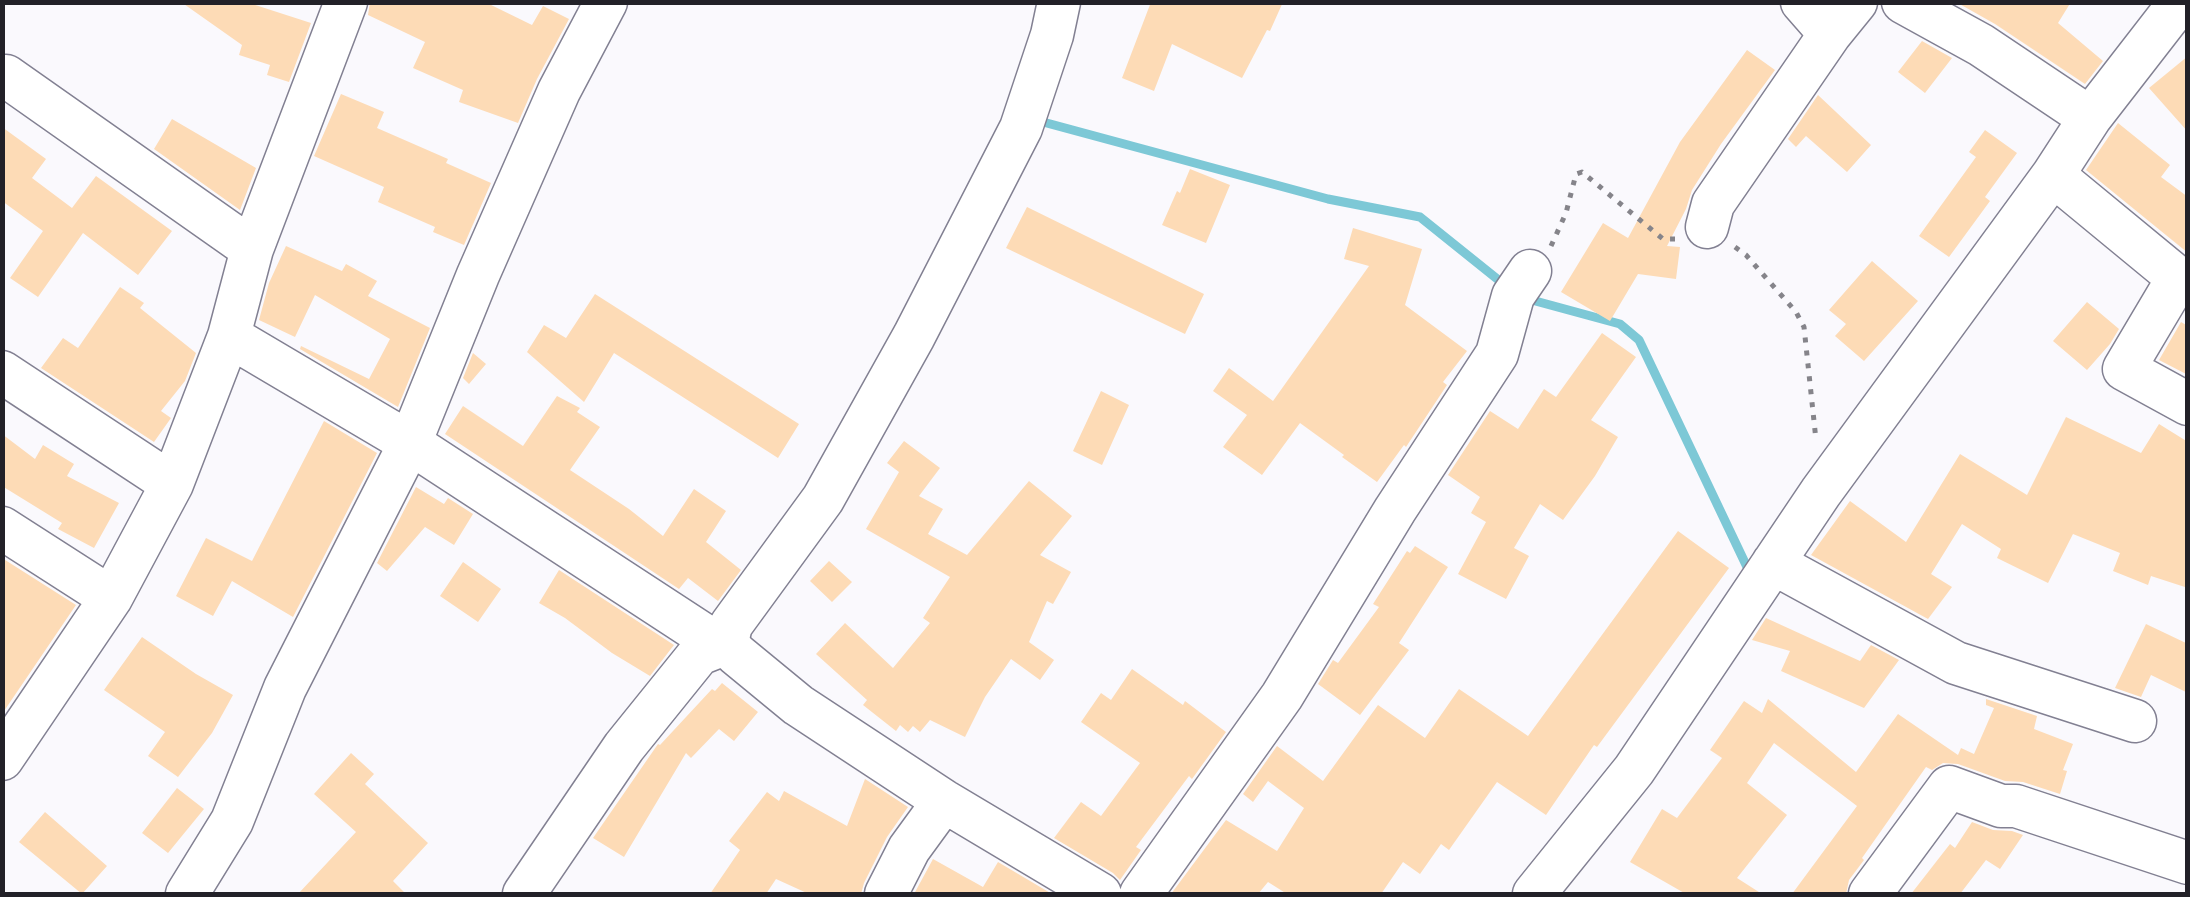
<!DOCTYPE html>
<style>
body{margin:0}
#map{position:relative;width:2190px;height:897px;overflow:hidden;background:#faf9fd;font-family:"IBM Plex Sans",sans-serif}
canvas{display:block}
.frame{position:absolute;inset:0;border:5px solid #222128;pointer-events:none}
</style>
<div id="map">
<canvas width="2190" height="897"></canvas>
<div class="frame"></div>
</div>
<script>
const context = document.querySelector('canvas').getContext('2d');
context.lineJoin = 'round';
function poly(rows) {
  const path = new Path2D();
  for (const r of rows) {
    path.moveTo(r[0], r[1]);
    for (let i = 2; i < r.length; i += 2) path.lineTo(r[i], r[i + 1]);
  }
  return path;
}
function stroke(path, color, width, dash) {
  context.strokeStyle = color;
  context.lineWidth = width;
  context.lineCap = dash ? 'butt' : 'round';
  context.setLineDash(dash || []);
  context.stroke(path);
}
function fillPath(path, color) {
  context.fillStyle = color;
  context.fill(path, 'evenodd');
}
stroke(poly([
 [1043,122,1328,199,1420,217,1501,282],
 [1528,299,1620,324,1639,340,1747,567]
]), '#7dc8d6', 9);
fillPath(poly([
 [181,2,246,2,311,23,289,82,267,75,270,65,239,55,242,45],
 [370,2,485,2,532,25,543,6,569,19,537,79,518,123,459,102,463,90,413,68,425,42,368,15],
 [1151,2,1283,2,1270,31,1267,30,1242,78,1172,44,1154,91,1122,78],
 [1956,2,2071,2,2058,23,2103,61,2085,84,1995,24],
 [1922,41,1952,58,1925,93,1898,72],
 [1747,50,1775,70,1721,144,1692,190,1686,209,1667,246,1680,247,1676,279,1638,274,1610,321,1561,292,1603,223,1628,238,1680,142],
 [2188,56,2188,132,2149,88],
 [341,94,384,112,377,128,448,159,446,163,491,183,464,245,433,232,435,227,378,202,384,187,314,156],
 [1818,95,1871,145,1847,172,1806,136,1796,147,1788,139],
 [172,119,256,168,240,210,154,149],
 [2118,123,2170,165,2161,177,2188,197,2188,253,2086,170],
 [2,127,46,159,32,178,72,208,96,176,172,231,138,275,83,233,38,297,10,278,43,231,2,201],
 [1985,130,2017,153,1985,197,1990,201,1949,257,1919,236,1976,157,1969,152],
 [1190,169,1230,185,1206,243,1162,225,1177,191,1180,193],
 [1027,207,1204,294,1185,334,1006,248],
 [1353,228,1422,249,1405,305,1467,351,1443,382,1447,385,1406,447,1404,445,1377,482,1342,457,1344,455,1300,423,1262,475,1223,447,1247,415,1213,391,1229,368,1273,401,1369,266,1344,259],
 [286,246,342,271,346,264,377,281,368,296,430,328,398,407,300,349,301,346,369,379,390,339,315,295,295,337,259,320,269,283],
 [1872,261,1918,301,1864,361,1835,336,1846,324,1829,310],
 [120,287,144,303,140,308,196,353,185,381,161,411,171,418,154,442,41,368,63,338,78,348],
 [595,294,799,424,778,458,614,353,584,402,527,352,544,325,566,338],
 [2087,302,2119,329,2110,344,2087,370,2053,341],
 [2181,322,2188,326,2188,375,2159,360],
 [1602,333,1636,357,1591,420,1618,437,1595,476,1563,520,1540,504,1514,548,1529,556,1506,599,1458,574,1486,522,1471,513,1480,497,1448,475,1490,411,1518,429,1544,389,1556,397],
 [473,353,486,364,469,384,463,378],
 [1101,391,1129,405,1102,465,1073,451],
 [557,396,580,408,577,412,600,427,570,470,629,509,663,536,694,489,726,511,706,542,741,570,718,601,688,578,679,589,445,434,463,406,523,446],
 [2066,417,2141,453,2159,424,2188,442,2188,588,2151,576,2148,585,2113,571,2120,553,2073,534,2048,583,1997,558,2001,549,1962,524,1931,574,1952,587,1928,619,1811,555,1850,501,1906,542,1960,454,2027,495],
 [324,421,377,453,293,617,232,581,213,616,176,596,206,538,252,561],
 [2,434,35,459,43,445,74,464,67,476,119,503,94,548,58,529,62,523,2,486],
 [904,441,940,468,919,496,943,509,928,534,967,555,1029,481,1072,516,1040,555,1071,572,1053,604,1047,601,1029,642,1054,660,1040,680,1011,659,985,697,965,737,930,720,920,732,913,726,908,732,900,725,896,731,863,705,867,700,816,654,845,623,893,668,930,623,923,618,950,577,866,529,899,472,887,463],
 [416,487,444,504,448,498,473,514,454,545,425,527,387,571,377,563],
 [1678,531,1729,568,1597,747,1594,745,1546,815,1497,782,1449,850,1441,844,1420,874,1403,862,1381,894,1287,894,1268,882,1258,894,1171,894,1226,820,1277,851,1304,808,1268,781,1253,802,1243,794,1277,746,1323,781,1378,705,1425,738,1459,689,1528,736],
 [1415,546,1448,567,1399,643,1409,650,1360,715,1318,684,1333,660,1338,663,1379,607,1373,604,1407,551,1410,553],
 [2,558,76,605,2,714],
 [829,561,852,582,832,602,810,581],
 [463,562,501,589,478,622,440,596],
 [559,570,674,645,650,676,612,653,565,618,539,603],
 [1766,618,1860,661,1871,645,1899,660,1864,708,1781,671,1790,651,1752,640],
 [2146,624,2188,644,2188,693,2151,675,2141,697,2115,688],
 [142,637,196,674,233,695,212,733,178,777,148,756,165,732,104,690],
 [1132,669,1183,705,1185,701,1226,732,1192,779,1189,776,1136,847,1141,850,1120,880,1113,873,1054,838,1081,802,1101,816,1140,763,1081,722,1101,693,1111,700],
 [722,683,758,712,734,741,719,729,691,758,686,753,624,857,593,838,658,744,660,745,712,689,715,691],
 [1768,699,1856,772,1898,714,1958,755,1961,748,1974,754,1994,708,1986,705,1986,699,2037,716,2034,729,2073,744,2063,770,2067,771,2060,794,2023,782,2005,781,1958,764,1943,763,1932,770,1926,767,1862,858,1864,860,1849,880,1846,894,1792,894,1857,806,1774,743,1747,783,1787,815,1737,878,1762,894,1686,894,1630,862,1662,809,1677,818,1722,758,1710,750,1744,701,1762,713],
 [351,753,374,774,365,784,428,843,393,881,406,894,298,894,356,832,314,794],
 [865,779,908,807,887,837,864,883,861,894,809,894,776,879,766,894,710,894,740,850,729,841,767,792,779,801,784,791,847,826],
 [177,788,204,809,168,853,142,833],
 [45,812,107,866,82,894,19,842],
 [1972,822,1993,830,2012,831,2023,835,2000,869,1986,860,1960,894,1911,894,1950,844,1955,848],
 [933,859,983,887,998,862,1052,894,914,894]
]), '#fddbb6');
const minor = poly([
 [1802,2,1830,34],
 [1903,2,1981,45,2090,118],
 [6,76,252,249],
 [2053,175,2178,278,2188,283],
 [1707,227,1713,204,1830,34,1856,2],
 [2178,278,2124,369,2188,404],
 [229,336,410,443,704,635,727,643,736,654,798,705,944,801,1100,894],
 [2,372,172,484],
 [2,528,111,598],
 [1773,563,1956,663,2135,721],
 [727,643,731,625,823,499,914,336,1021,128,1052,35,1059,2],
 [2,759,111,598,172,484,229,336,252,249,346,2],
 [187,894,232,821,285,688,410,443,478,275,559,91,606,2],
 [524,894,624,747,699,654,727,643],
 [886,894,909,849,944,801],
 [1141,894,1282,696,1395,510,1497,354,1513,296,1530,271],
 [1534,894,1634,770,1821,492,2053,175,2090,118,2180,2],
 [1870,894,1949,787,2001,806,2016,806,2188,863]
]);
stroke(minor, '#828092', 45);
stroke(poly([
 [1551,246,1566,213,1576,174,1582,172,1663,239,1675,239],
 [1735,247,1746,255,1796,312,1804,327,1816,440]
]), '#85848a', 5, [5, 8]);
stroke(minor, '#fff', 42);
</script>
